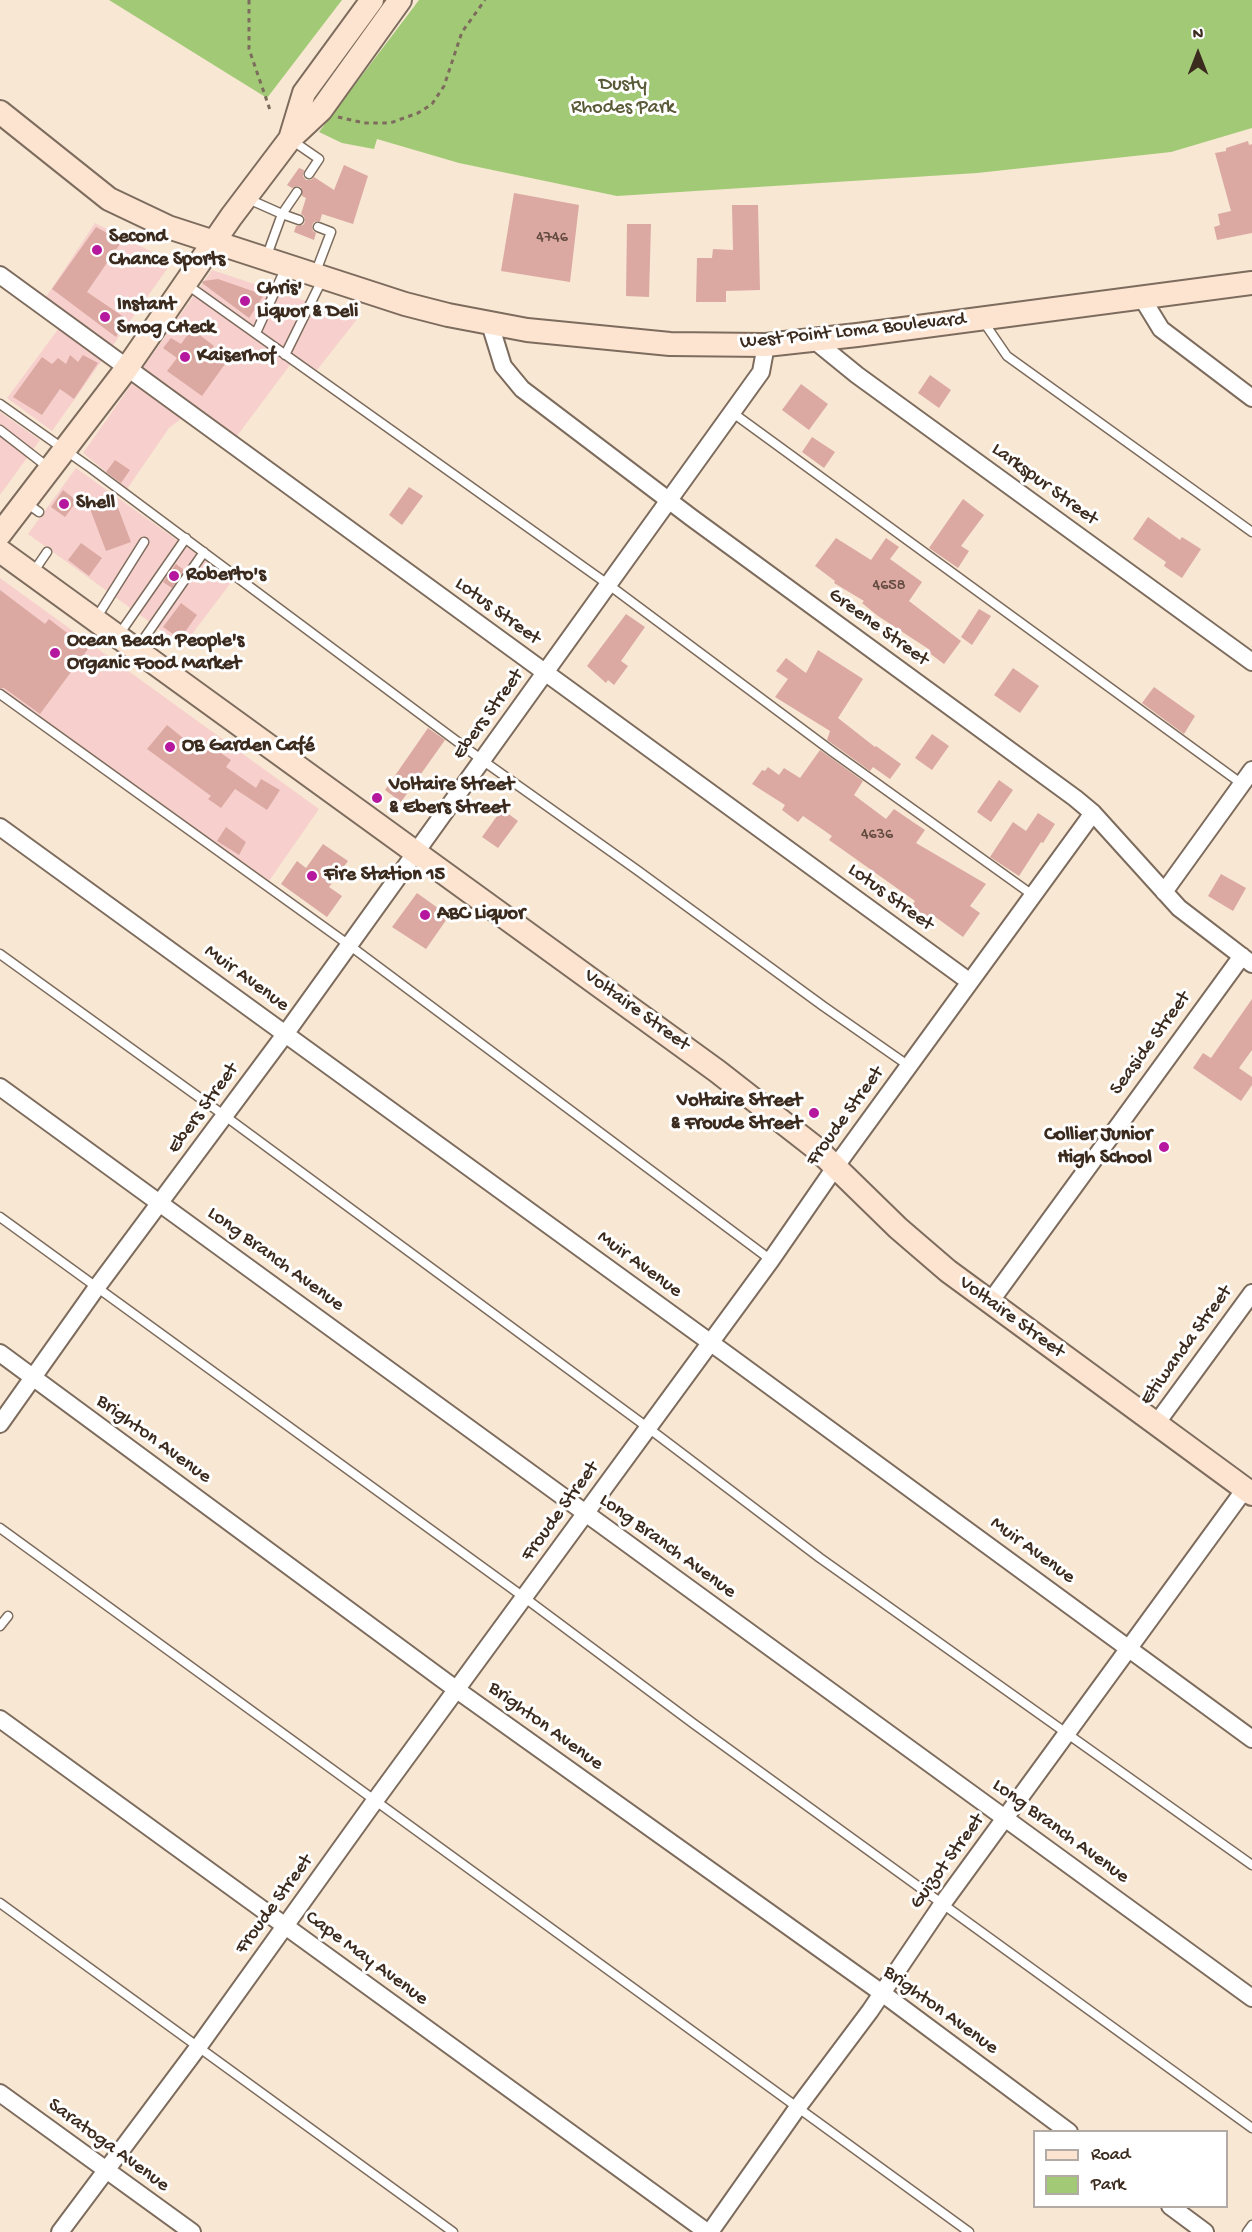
<!DOCTYPE html>
<meta charset="utf-8">
<style>
body{margin:0}
#map{position:relative;width:1252px;height:2232px;overflow:hidden;background:#f7e7d3;font-family:"Gochi Hand",sans-serif}
canvas{display:block}
.legend{position:absolute;left:1033px;top:2130px;width:195px;height:78px;box-sizing:border-box;background:#fff;border:2px solid #b1aaa5;margin:0;padding:8px 10px;list-style:none;font-size:18px;color:#3b2a1e}
.legend li{display:flex;align-items:center;gap:12px;height:30px}
.legend b{width:30px;border:2px solid #b1aaa5}
.north{position:absolute;left:1168px;top:24px;width:60px;height:60px;-webkit-text-stroke:4px #fff;paint-order:stroke;rotate:0deg;font-size:16px;font-weight:700;line-height:24px;text-align:center;color:#3b2a1e}
.north::after{content:'';display:block;margin:auto;width:21px;height:27px;background:#3b2a1e;clip-path:polygon(50% 0,100% 100%,50% 72%,0 100%)}
</style>
<div id="map">
<canvas width="1252" height="2232"></canvas>
<ul class="legend">
<li><b style="height:8px;background:#fde4d0"></b>Road</li>
<li><b style="height:16px;background:#a2ca76"></b>Park</li>
</ul>
<div class="north">N</div>
</div>
<script>
const context = document.querySelector('canvas').getContext('2d');
context.lineJoin = 'round';
function fillPath(path, color) {
  context.fillStyle = color;
  context.fill(path, 'evenodd');
}
function poly(rows) {
  const path = new Path2D();
  for (const r of rows) {
    path.moveTo(r[0], r[1]);
    for (let i = 2; i < r.length; i += 2) path.lineTo(r[i], r[i + 1]);
  }
  return path;
}
function stroke(path, color, width, dash) {
  context.strokeStyle = color;
  context.lineWidth = width;
  context.lineCap = dash ? 'butt' : 'round';
  context.setLineDash(dash || []);
  context.stroke(path);
}
function label(font, color, halo, rows, align = 'center') {
  context.font = font + ' "Gochi Hand",sans-serif';
  context.lineWidth = 6;
  context.setLineDash([]);
  context.textBaseline = 'middle';
  context.strokeStyle = halo;
  context.fillStyle = color;
  for (const [text, x, y, turn = 0] of rows) {
    context.save();
    context.translate(x, y);
    context.rotate((+turn || 0) * Math.PI / 180);
    context.textAlign = isNaN(turn) ? turn : align;
    if (halo) context.strokeText(text, 0, 0);
    context.fillText(text, 0, 0);
    context.restore();
  }
}
fillPath(poly([
 [95,223,172,262,52,431,7,398,68,316,46,297],
 [212,270,358,318,317,370,296,357,237,436,197,407,169,428,127,489,83,453],
 [0,412,40,440,0,495],
 [76,468,233,580,183,646,28,534],
 [0,578,319,809,269,881,0,690]
]), '#f7d0cd');
fillPath(poly([
 [109,0,342,0,267,98],
 [419,0,1252,0,1252,128,1171,152,977,173,617,196,459,163,377,139,374,149,342,143,319,132]
]), '#a2ca76');
fillPath(poly([
 [1248,141,1249,145,1252,144,1252,233,1217,240,1214,227,1220,225,1218,214,1231,211,1215,153,1226,151,1226,148],
 [344,165,368,176,353,224,322,214,320,221,314,222,312,225,313,231,316,233,314,240,294,232,296,226,303,225,305,222,304,216,301,214,306,198,302,196,301,187,297,186,292,188,287,185,299,168,304,170,303,176,306,180,311,180,314,177,334,190],
 [514,193,579,205,570,282,501,271],
 [732,205,758,205,760,290,726,291,726,302,696,302,697,258,712,258,713,249,733,250],
 [627,224,651,224,649,297,626,296],
 [96,227,122,241,87,292,127,319,116,337,52,289],
 [218,279,264,295,249,318,202,283,203,281],
 [192,329,214,346,209,353,225,364,202,396,167,371,177,358,163,348,171,338,181,344],
 [70,355,78,362,83,355,98,363,74,399,60,389,42,415,13,397,42,357,52,364,58,358,66,364],
 [930,375,951,390,939,408,918,393],
 [801,384,828,404,809,430,782,410],
 [812,437,835,452,824,468,802,452],
 [115,460,130,470,121,483,106,472],
 [409,487,423,496,402,525,389,515],
 [63,490,77,501,65,517,51,507],
 [112,492,131,542,106,551,87,501],
 [963,499,984,515,961,546,969,551,958,568,929,548],
 [1148,517,1180,540,1182,537,1201,549,1182,578,1164,566,1166,562,1133,539],
 [836,538,871,560,886,538,899,547,890,559,922,582,909,601,961,641,944,664,928,652,930,650,878,616,862,603,864,601,834,583,835,581,815,566],
 [81,543,102,558,89,576,68,560],
 [176,564,184,570,172,588,163,582],
 [0,590,45,624,49,619,88,649,40,714,4,688,0,688],
 [181,603,197,615,180,639,163,627],
 [979,609,991,616,972,645,961,637],
 [626,614,645,627,621,661,628,666,614,685,608,680,606,683,587,666],
 [818,650,863,679,838,718,875,747,876,746,901,764,890,779,873,767,870,771,837,747,827,740,830,731,775,697,788,679,776,671,786,658,806,673],
 [1013,668,1039,686,1020,713,994,695],
 [1154,687,1195,716,1184,734,1142,703],
 [167,725,193,746,199,738,231,760,226,767,256,788,261,779,280,790,267,810,235,789,221,808,208,799,211,796,147,749],
 [428,728,445,740,401,802,385,790],
 [932,734,949,746,932,770,915,758],
 [820,750,863,781,854,795,886,819,894,809,913,822,925,830,916,843,986,884,970,906,980,913,963,937,934,916,931,920,911,907,915,901,829,840,832,836,803,816,798,822,782,810,785,805,752,784,762,770,765,771,768,767,779,775,784,768,800,778],
 [999,780,1013,790,991,822,977,812],
 [502,809,518,821,498,848,482,837],
 [1038,813,1055,824,1043,843,1041,842,1019,876,990,857,1013,822,1026,831],
 [226,827,246,842,239,855,217,841],
 [323,844,348,861,329,887,342,896,327,917,281,884,297,861,306,868],
 [1221,874,1246,888,1233,911,1208,896],
 [417,893,449,916,426,949,392,927],
 [1252,999,1252,1050,1239,1068,1252,1077,1252,1085,1241,1101,1193,1068,1203,1053,1211,1058]
]), '#dba9a2');
const lane = poly([
 [290,139,319,159,309,174],
 [297,192,282,214,299,220],
 [246,198,282,214,266,258],
 [315,274,331,232,318,227],
 [186,284,609,585,833,752,1034,896],
 [983,321,1007,356,1252,532],
 [256,333,286,267],
 [285,355,322,280],
 [0,404,92,469,482,760,637,870,823,1006,909,1066],
 [733,413,1242,784],
 [0,430,49,468],
 [25,502,39,512],
 [32,574,47,552],
 [95,620,144,542],
 [118,636,186,538],
 [136,650,204,552],
 [0,694,349,945,771,1260],
 [0,954,225,1116,647,1427,820,1558,1252,1865],
 [0,1217,525,1598,694,1724,1252,2128],
 [0,1528,969,2232],
 [0,1626,8,1616],
 [0,1903,453,2232],
 [1247,2232,1252,2225]
]);
const street = poly([
 [0,275,970,982],
 [1142,298,1161,329,1252,398],
 [490,324,503,366,522,389,692,518,1075,798,1093,813,1179,908,1252,964],
 [814,340,857,375,1252,662],
 [0,827,729,1356,1252,1739],
 [1164,892,1252,770],
 [0,1087,1252,1998],
 [990,1302,1242,956],
 [0,1353,457,1690,882,1993,1069,2132],
 [0,1424,97,1287,286,1033,761,372,766,345],
 [1156,1424,1252,1293],
 [0,1719,707,2232],
 [0,2093,192,2232],
 [1170,2206,1205,2232],
 [60,2232,199,2046,374,1802,771,1260,836,1166,1093,813],
 [710,2232,798,2107,870,2011,943,1903,1245,1489]
]);
const secondary = poly([
 [0,112,109,199,168,227,405,304,448,315,527,330,670,344,766,345,857,335,1252,283],
 [291,136,304,93,372,0],
 [0,534,127,368,231,217,290,139,321,110,400,0],
 [0,551,717,1071,817,1149,898,1228,948,1271,1252,1494]
]);
stroke(lane, '#7d6c5d', 11);
stroke(street, '#7d6c5d', 20);
stroke(secondary, '#7d6c5d', 26);
stroke(poly([
 [249,0,249,49,270,110],
 [338,117,364,123,390,123,418,113,432,104,444,86,462,32,485,0]
]), '#7d6c5d', 3, [4.5, 4.5]);
stroke(lane, '#fff', 8);
stroke(street, '#fff', 16);
stroke(secondary, '#fde4d0', 22);
for (const [x, y, r, color] of [
 [97,250,6,"#b5179e"],
 [245,301,6,"#b5179e"],
 [105,317,6,"#b5179e"],
 [185,357,6,"#b5179e"],
 [64,504,6,"#b5179e"],
 [174,576,6,"#b5179e"],
 [55,653,6,"#b5179e"],
 [170,747,6,"#b5179e"],
 [377,798,6,"#b5179e"],
 [312,876,6,"#b5179e"],
 [425,915,6,"#b5179e"],
 [814,1113,6,"#b5179e"],
 [1164,1147,6,"#b5179e"]
]) {
  const dot = new Path2D();
  dot.arc(x, y, r, 0, 2 * Math.PI);
  context.fillStyle = color;
  context.fill(dot);
  stroke(dot, '#fff', 2);
}
label('16px', '#634a3f', null, [
 ["4746",552,239],
 ["4658",889,587],
 ["4636",877,836]
]);
label('20px', '#5a5a38', '#fff', [
 ["Dusty",623,86],
 ["Rhodes Park",623,109]
]);
label('bold 20px', '#3b2a1e', '#fff', [
 ["Second",109,238],
 ["Chance Sports",109,261],
 ["Chris'",257,290],
 ["Liquor & Deli",257,313],
 ["Instant",117,306],
 ["Smog CHeck",117,329],
 ["Kaiserhof",197,357],
 ["Shell",76,504],
 ["Roberto's",186,576],
 ["Ocean Beach People's",67,642],
 ["Organic Food Market",67,665],
 ["OB Garden Café",182,747],
 ["Voltaire Street",389,786],
 ["& Ebers Street",389,809],
 ["Fire Station 15",324,876],
 ["ABC Liquor",437,915],
 ["Voltaire Street",802,1102,"right"],
 ["& Froude Street",802,1125,"right"],
 ["Collier Junior",1152,1136,"right"],
 ["High School",1152,1159,"right"]
], 'left');
label('20px', '#3b2a1e', '#fff', [
 ["West Point Loma Boulevard",853,332,-6],
 ["Larkspur Street",1044,485,36],
 ["Lotus Street",497,612,36],
 ["Greene Street",878,628,36],
 ["Ebers Street",489,715,-54],
 ["Lotus Street",890,898,36],
 ["Muir Avenue",246,979,36],
 ["Voltaire Street",636,1011,36],
 ["Seaside Street",1151,1044,-54],
 ["Ebers Street",204,1109,-54],
 ["Froude Street",846,1117,-54],
 ["Long Branch Avenue",275,1260,36],
 ["Muir Avenue",639,1265,36],
 ["Voltaire Street",1011,1318,36],
 ["Etiwanda Street",1187,1346,-54],
 ["Brighton Avenue",153,1440,36],
 ["Froude Street",561,1512,-54],
 ["Long Branch Avenue",667,1547,36],
 ["Muir Avenue",1032,1551,36],
 ["Brighton Avenue",545,1727,36],
 ["Long Branch Avenue",1060,1832,36],
 ["Guizot Street",948,1862,-54],
 ["Froude Street",275,1905,-54],
 ["Cape May Avenue",366,1959,36],
 ["Brighton Avenue",940,2011,36],
 ["Saratoga Avenue",108,2146,36]
]);
</script>
